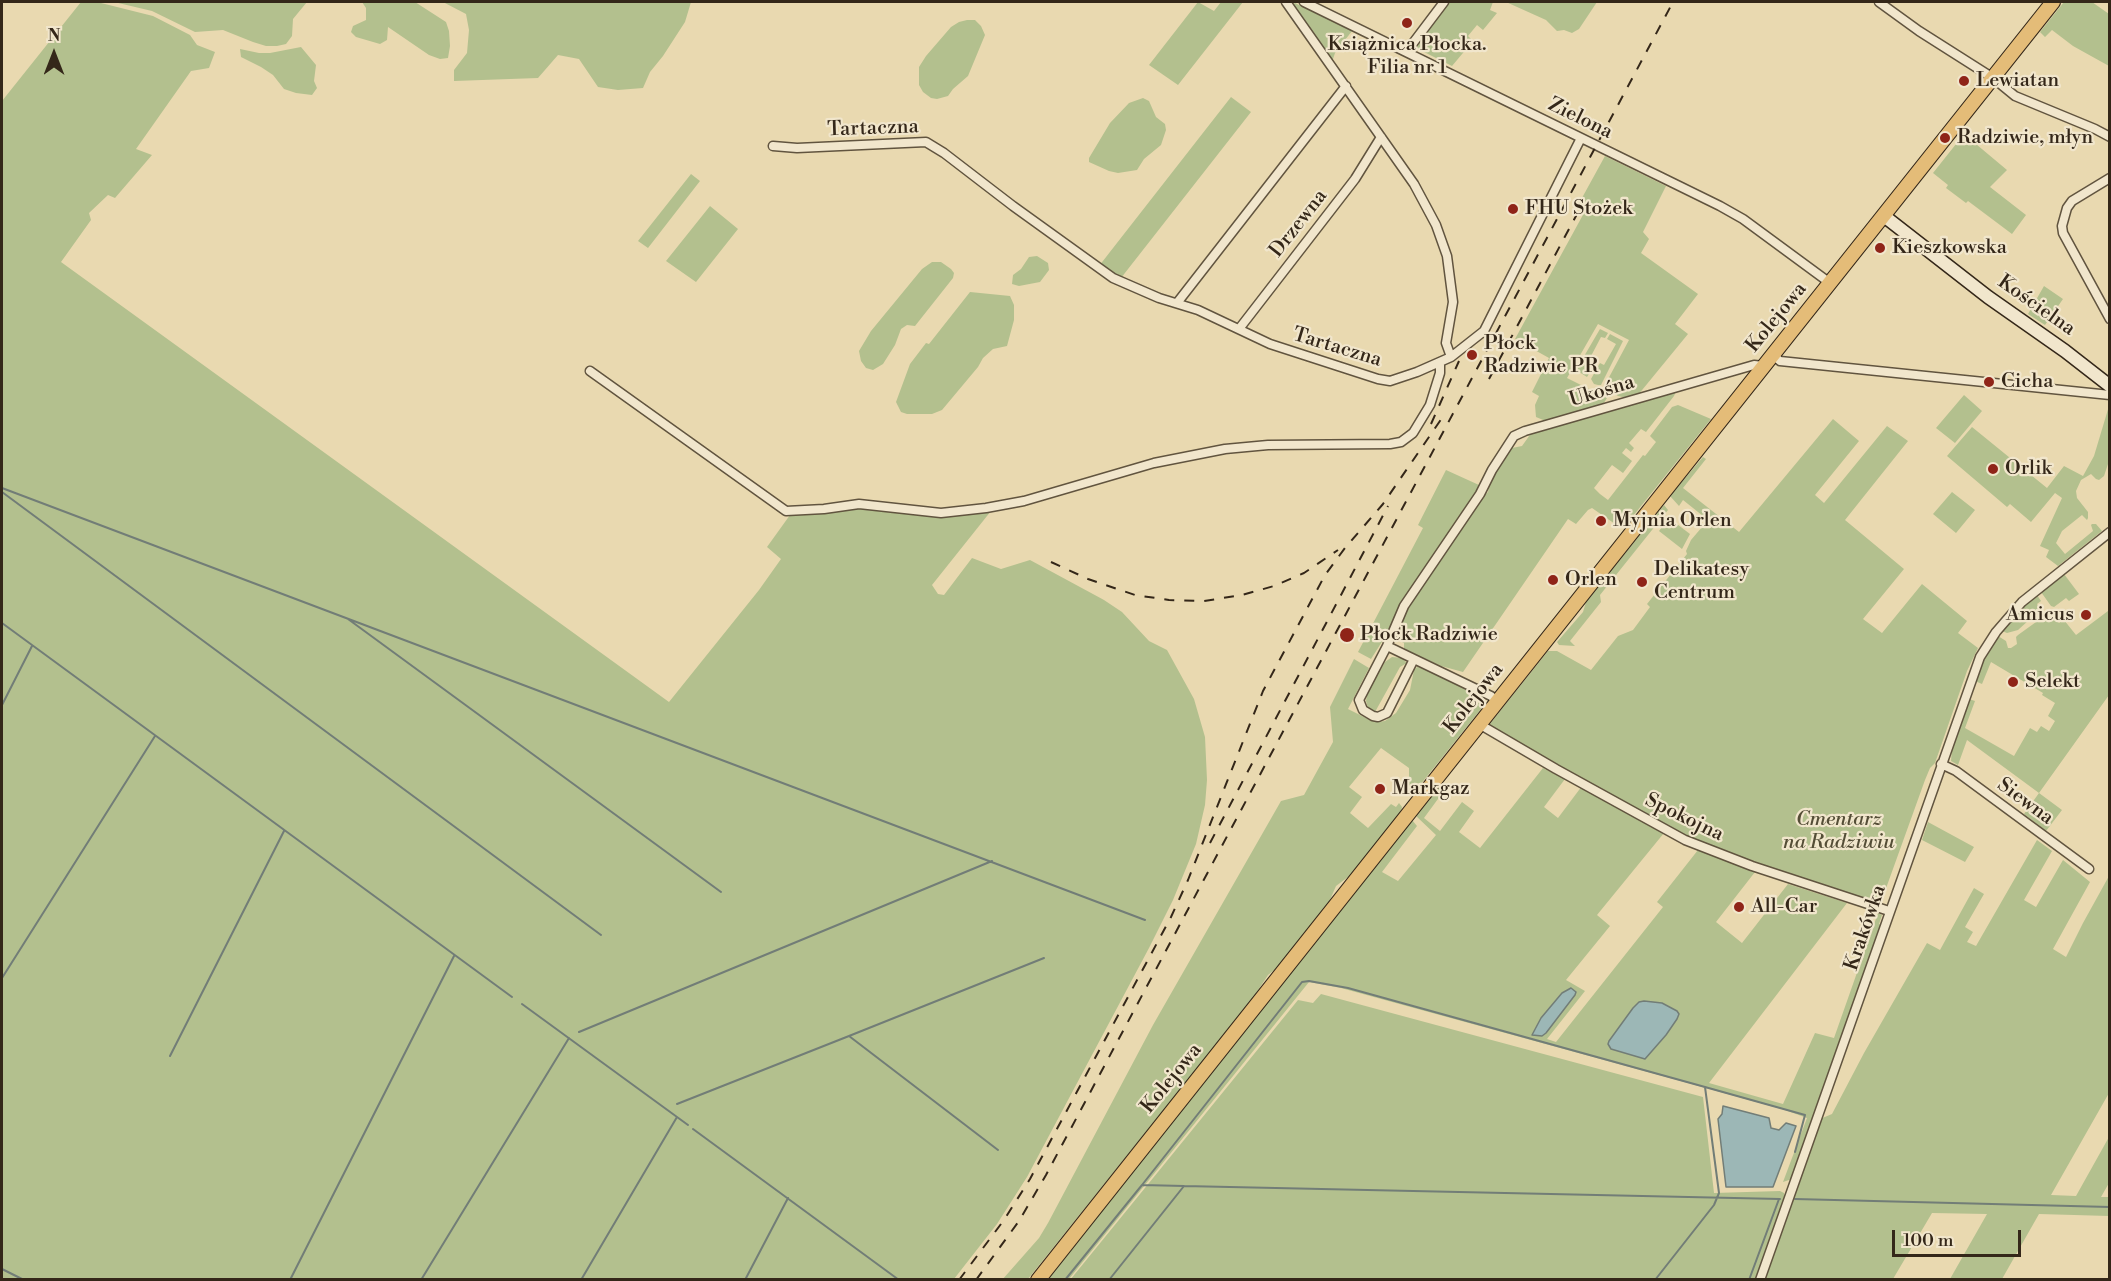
<!DOCTYPE html>
<meta charset="utf-8">
<style>
body{margin:0}
#map{position:relative;width:2111px;height:1281px;overflow:hidden;background:#e9d9b0;font-family:"Libre Bodoni",serif}
canvas{display:block}
.frame{position:absolute;inset:0;border:3px solid #342719;pointer-events:none}
.north{position:absolute;left:24px;top:24px;width:60px;height:60px;-webkit-text-stroke:4px #f1e6cc;paint-order:stroke;rotate:0deg;font-size:16px;font-weight:700;line-height:24px;text-align:center;color:#342719}
.north::after{content:'';display:block;margin:auto;width:21px;height:27px;background:#342719;clip-path:polygon(50% 0,100% 100%,50% 72%,0 100%)}
.scale{position:absolute;left:1892px;top:1230px;width:129px;height:27px;box-sizing:border-box;border:3px solid #342719;border-top:0;padding-left:8px;font-size:18px;line-height:21px;white-space:nowrap;color:#342719;-webkit-text-stroke:4px #f1e6cc;paint-order:stroke}
</style>
<div id="map">
<canvas width="2111" height="1281"></canvas>
<div class="frame"></div>
<div class="north">N</div>
<div class="scale">100 m</div>
</div>
<script>
const context = document.querySelector('canvas').getContext('2d');
context.lineJoin = 'round';
function fillPath(path, color) {
  context.fillStyle = color;
  context.fill(path, 'evenodd');
}
function poly(rows) {
  const path = new Path2D();
  for (const r of rows) {
    path.moveTo(r[0], r[1]);
    for (let i = 2; i < r.length; i += 2) path.lineTo(r[i], r[i + 1]);
  }
  return path;
}
function stroke(path, color, width, dash) {
  context.strokeStyle = color;
  context.lineWidth = width;
  context.lineCap = dash ? 'butt' : 'round';
  context.setLineDash(dash || []);
  context.stroke(path);
}
function label(font, color, halo, rows, align = 'center') {
  context.font = font + ' "Libre Bodoni",serif';
  context.lineWidth = 4.5;
  context.setLineDash([]);
  context.textBaseline = 'middle';
  context.strokeStyle = halo;
  context.fillStyle = color;
  for (const [text, x, y, turn = 0] of rows) {
    context.save();
    context.translate(x, y);
    context.rotate((+turn || 0) * Math.PI / 180);
    context.textAlign = isNaN(turn) ? turn : align;
    if (halo) context.strokeText(text, 0, 0);
    context.fillText(text, 0, 0);
    context.restore();
  }
}
fillPath(poly([
 [81,2,97,2,153,16,190,35,197,45,215,52,209,68,191,71,136,149,152,155,115,198,108,195,89,213,91,220,61,262,669,702,759,590,781,559,767,547,790,515,853,507,991,511,932,585,938,594,944,595,972,558,1001,569,1030,560,1104,600,1122,612,1149,641,1167,650,1194,699,1205,737,1207,780,1205,805,1196,844,1173,900,1149,948,1027,1177,997,1224,954,1279,2,1279,2,101],
 [114,2,307,2,293,19,292,36,286,44,277,46,266,46,253,42,223,30,195,32,152,11],
 [362,2,415,2,446,22,449,31,450,46,448,58,440,59,429,55,388,27,387,40,380,44,356,37,351,32,353,26,366,20,366,8],
 [443,2,691,2,685,22,663,56,650,72,643,88,618,90,598,87,579,59,558,55,538,78,454,81,454,70,467,53,469,30,466,14],
 [1198,2,1214,11,1221,2,1243,2,1178,85,1149,65],
 [1449,2,1493,2,1490,10,1497,13,1483,30,1477,25,1468,36,1473,41,1452,66,1416,48],
 [1506,2,1597,2,1579,29,1572,33,1564,30,1557,31,1546,20],
 [2064,2,2092,2,2109,14,2109,66,2073,46,2052,30,2045,37,2040,32],
 [1295,3,1352,31,1335,53,1332,62,1293,4],
 [967,20,975,20,981,26,985,35,968,76,953,89,948,96,937,99,931,98,923,92,919,85,919,67,926,56,951,27,959,22],
 [301,47,316,65,314,81,317,88,312,95,296,93,284,89,273,75,261,67,241,57,240,49,259,53,270,53],
 [1231,97,1251,112,1121,278,1099,266],
 [1143,98,1149,101,1156,117,1165,124,1166,130,1161,145,1144,159,1137,170,1118,173,1109,171,1089,162,1089,158,1110,123,1129,103],
 [1964,134,2007,170,1990,187,2026,215,2012,234,1968,201,1966,203,1946,188,1948,185,1933,173],
 [1605,156,1666,186,1643,232,1649,239,1641,253,1698,294,1675,324,1688,334,1638,395,1627,398,1618,396,1607,388,1606,383,1629,340,1598,324,1567,378,1607,398,1602,406,1548,422,1536,417,1535,405,1539,396,1532,392,1549,358,1515,339,1584,213,1577,207],
 [691,174,700,181,648,248,638,241],
 [710,206,738,229,696,282,666,261],
 [1037,256,1048,263,1049,270,1040,282,1019,286,1012,284,1013,275,1021,269,1029,257],
 [932,262,941,262,951,269,954,273,953,278,915,326,907,325,901,329,895,345,883,364,873,370,866,368,861,361,859,351,871,331,922,269],
 [2044,286,2063,299,2045,325,2028,314],
 [970,292,1010,296,1014,305,1014,320,1007,346,993,349,983,358,978,367,942,410,932,414,907,414,901,412,896,402,910,364,926,343,929,344],
 [1600,329,1608,333,1605,338,1601,337,1590,358,1596,362,1587,377,1576,370],
 [1610,334,1623,341,1601,385,1598,385,1594,384,1591,379,1600,363,1604,365,1616,344,1607,339],
 [1677,389,1674,396,1646,432,1641,429,1629,443,1634,448,1631,452,1626,448,1622,453,1632,461,1623,473,1612,465,1594,488,1600,494,1608,500,1643,455,1645,456,1656,442,1650,436,1672,407,1678,405,1711,419,1625,526,1618,526,1592,508,1588,510,1576,524,1568,519,1463,672,1441,666,1404,649,1404,643,1392,637,1404,611,1474,505,1488,492,1490,480,1512,448,1522,446,1532,432],
 [1964,395,1982,411,1955,443,1936,428],
 [2109,406,2109,461,2104,476,2099,480,2096,479,2091,474,2081,480,2076,491,2077,498,2088,512,2088,518,2087,520,2082,515,2062,531,2056,543,2065,554,2093,531,2091,525,2092,524,2096,524,2102,531,2058,566,2046,557,2049,550,2040,546,2062,498,2055,493,2031,522,2010,504,2007,507,1947,456,1972,427,2047,488,2064,466,2083,476,2094,456],
 [1833,419,1859,441,1815,495,1824,503,1887,426,1908,441,1845,520,1904,569,1863,619,1882,633,1922,584,1967,621,1958,633,1978,648,1967,671,1935,763,1930,768,1925,780,1880,905,1746,860,1684,837,1491,730,1489,725,1548,651,1557,651,1591,670,1618,636,1633,630,1650,607,1647,604,1687,554,1686,551,1691,540,1708,520,1683,500,1679,506,1670,496,1703,457,1706,459,1683,488,1739,532],
 [1446,470,1479,485,1480,488,1371,659,1358,652,1423,528,1418,525],
 [1952,492,1975,510,1956,533,1933,514],
 [1664,505,1668,510,1600,595,1601,602,1570,641,1575,646,1559,645,1557,642,1583,612,1586,602],
 [1669,518,1690,534,1682,549,1659,531],
 [2064,574,2079,594,2069,601,2066,598,2054,607,2051,606,2041,592],
 [2037,595,2041,601,2037,604,2040,610,2018,630,2007,633,2002,631,2024,607],
 [2108,611,2109,695,2039,793,2062,810,2046,831,2024,814,2039,793,1967,740,1958,765,1951,761,1952,748,1969,699,1975,701,1965,728,2014,756,2030,728,2037,732,2041,726,2049,731,2055,721,2048,716,2055,703,2042,695,2043,693,1991,662,1982,684,1975,681,1984,658,1998,636,2006,641,2008,648,2011,648,2017,644,2016,637,2018,635,2043,617,2046,621,2053,616,2059,623,2064,620,2076,635],
 [1392,657,1402,658,1407,663,1400,667,1375,712,1368,708,1366,701,1367,694,1385,662],
 [1354,659,1369,668,1348,709,1370,720,1377,722,1385,721,1396,713,1410,690,1414,670,1417,667,1425,668,1468,691,1469,697,1481,704,1481,709,1412,795,1406,794,1409,790,1409,768,1381,748,1349,787,1362,797,1350,813,1368,828,1391,804,1396,807,1399,803,1402,807,1401,813,1352,874,1336,886,1329,902,1278,967,1268,975,1253,998,1028,1279,1002,1280,1039,1238,1048,1223,1153,1025,1281,801,1304,795,1333,742,1330,707],
 [1543,768,1565,779,1544,807,1558,818,1582,786,1664,833,1597,915,1610,926,1566,980,1585,991,1547,1039,1556,1042,1663,907,1657,902,1698,850,1755,872,1716,922,1742,943,1788,884,1847,903,1709,1083,1783,1104,1815,1033,1834,1038,1878,913,1882,915,1879,924,1881,925,1792,1179,1783,1182,1807,1118,1785,1110,1677,1080,1341,988,1309,982,1069,1279,1047,1280,1412,820,1417,826,1382,872,1398,881,1436,835,1416,816,1441,784,1446,788,1424,818,1440,831,1462,802,1474,811,1459,832,1480,848],
 [1928,822,1974,847,1965,862,1922,840],
 [2037,840,2052,851,2024,900,2036,907,2063,860,2090,882,2053,949,2066,957,2083,923,2109,876,2109,1093,2051,1195,2076,1196,2109,1137,2109,1183,2101,1197,2109,1197,2109,1216,2039,1214,2002,1279,1950,1279,1987,1214,1932,1213,1893,1279,1762,1280,1820,1119,1832,1114,1864,1053,1927,943,1940,950,1974,888,1984,894,1965,927,1973,932,1967,942,1976,946],
 [1321,994,1703,1097,1714,1193,1780,1191,1784,1193,1785,1197,1756,1279,1070,1280,1298,1000,1313,1003]
]), '#b3c08e');
const water = poly([
 [1571,988,1576,992,1575,995,1546,1033,1542,1036,1532,1035,1541,1018,1562,993,1571,988],
 [1644,1001,1662,1003,1677,1011,1679,1014,1677,1019,1666,1035,1645,1059,1611,1049,1608,1044,1609,1041,1633,1008,1639,1002,1644,1001],
 [1723,1106,1769,1118,1771,1128,1779,1130,1786,1123,1796,1126,1773,1187,1726,1187,1718,1119,1722,1114,1723,1106]
]);
fillPath(water, '#9cb7b6');
stroke(water, '#727d77', 1.5);
stroke(poly([
 [2,488,1145,920],
 [2,492,601,935],
 [348,619,721,892],
 [2,623,512,997],
 [2,705,32,646],
 [2,978,155,736],
 [522,1004,688,1125],
 [579,1032,992,861],
 [849,1036,1044,958],
 [170,1056,284,831],
 [677,1104,849,1036,998,1150],
 [693,1129,899,1280],
 [1184,1186,1142,1185,1302,982,1309,981,1348,988,1705,1087],
 [1795,1199,2110,1207],
 [2,1269,24,1280],
 [290,1280,454,956],
 [421,1280,569,1038],
 [581,1280,677,1117],
 [745,1280,788,1198],
 [1065,1280,1142,1185],
 [1109,1280,1184,1186,1780,1199],
 [1655,1280,1714,1205,1719,1193,1705,1087,1805,1115,1795,1152],
 [1749,1280,1779,1199]
]), '#727d77', 2);
const minor = poly([
 [1286,2,1414,184,1436,225,1447,256,1453,302,1446,343,1451,357],
 [1304,2,1720,206,1743,219,1830,283],
 [1879,2,1919,31,1993,78,2015,96,2095,129,2110,137],
 [1407,51,1444,2],
 [773,146,797,148,926,142,944,153,1013,206,1113,278,1159,298,1198,310,1270,344,1378,379,1390,381,1417,372,1451,357,1484,331,1581,138],
 [2110,178,2072,201,2067,208,2062,226,2063,233,2110,319],
 [1177,303,1346,86],
 [1239,329,1355,179,1381,137],
 [1773,355,1780,361,2110,395],
 [590,371,786,511,824,509,859,504,941,513,986,508,1024,501,1154,463,1225,449,1268,445,1390,444,1401,442,1413,433,1430,405,1440,373,1440,363],
 [1387,646,1414,659],
 [1497,701,1491,696,1414,659,1387,713,1378,717,1373,716,1363,710,1359,700,1387,646,1404,606,1480,494,1492,470,1514,436,1525,431,1754,365,1764,366],
 [1479,724,1556,769,1685,840,1752,866,1889,911],
 [1941,764,1956,771,2089,869],
 [1760,1280,1980,657,1996,632,2022,602,2110,532]
]);
const secondary = poly([
 [1884,216,1988,297,2065,351,2110,386]
]);
const primary = poly([
 [1038,1280,2053,2]
]);
stroke(minor, '#61543f', 11);
stroke(secondary, '#342719', 15);
stroke(primary, '#342719', 16);
stroke(minor, '#f1e6cc', 8);
stroke(secondary, '#f1e6cc', 12);
stroke(primary, '#e4bc78', 14);
stroke(poly([
 [1489,379,1577,214],
 [1431,424,1459,361],
 [1051,562,1088,579,1135,595,1169,600,1204,601,1242,595,1274,586,1304,573,1338,550],
 [1210,843,1388,506],
 [959,1280,1004,1220,1030,1179,1171,917,1188,880,1263,691,1325,575,1345,548,1383,504,1444,415],
 [976,1280,1019,1221,1046,1175,1673,2]
]), '#342719', 2, [10, 10]);
for (const [x, y, r, color] of [
 [1407,23,6,"#8f2418"],
 [1964,81,6,"#8f2418"],
 [1945,138,6,"#8f2418"],
 [1513,209,6,"#8f2418"],
 [1880,248,6,"#8f2418"],
 [1472,355,6,"#8f2418"],
 [1989,382,6,"#8f2418"],
 [1993,469,6,"#8f2418"],
 [1601,521,6,"#8f2418"],
 [1553,580,6,"#8f2418"],
 [1642,582,6,"#8f2418"],
 [2086,615,6,"#8f2418"],
 [1347,635,8,"#8f2418"],
 [2013,682,6,"#8f2418"],
 [1380,789,6,"#8f2418"],
 [1739,907,6,"#8f2418"]
]) {
  const dot = new Path2D();
  dot.arc(x, y, r, 0, 2 * Math.PI);
  context.fillStyle = color;
  context.fill(dot);
  stroke(dot, '#f1e6cc', 2);
}
label('20px', '#342719', '#f1e6cc', [
 ["Książnica Płocka.",1407,45,"center"],
 ["Filia nr 1",1407,68,"center"],
 ["Lewiatan",1976,81],
 ["Radziwie, młyn",1957,138],
 ["FHU Stożek",1525,209],
 ["Kieszkowska",1892,248],
 ["Płock",1484,344],
 ["Radziwie PR",1484,367],
 ["Cicha",2001,382],
 ["Orlik",2005,469],
 ["Myjnia Orlen",1613,521],
 ["Delikatesy",1654,570],
 ["Centrum",1654,593],
 ["Orlen",1565,580],
 ["Amicus",2074,615,"right"],
 ["Płock Radziwie",1360,635],
 ["Selekt",2025,682],
 ["Markgaz",1392,789],
 ["All-Car",1751,907]
], 'left');
label('20px', '#342719', '#f1e6cc', [
 ["Zielona",1580,119,26],
 ["Tartaczna",873,129,-2],
 ["Drzewna",1299,224,-52],
 ["Kościelna",2036,306,35],
 ["Kolejowa",1777,318,-51],
 ["Tartaczna",1337,348,17],
 ["Ukośna",1602,392,-17],
 ["Kolejowa",1474,699,-52],
 ["Siewna",2025,802,36],
 ["Spokojna",1684,818,26],
 ["Krakówka",1866,928,-71],
 ["Kolejowa",1172,1079,-51]
]);
label('italic 20px', '#544d36', '#f1e6cc', [
 ["Cmentarz",1839,820],
 ["na Radziwiu",1839,843]
]);
</script>
